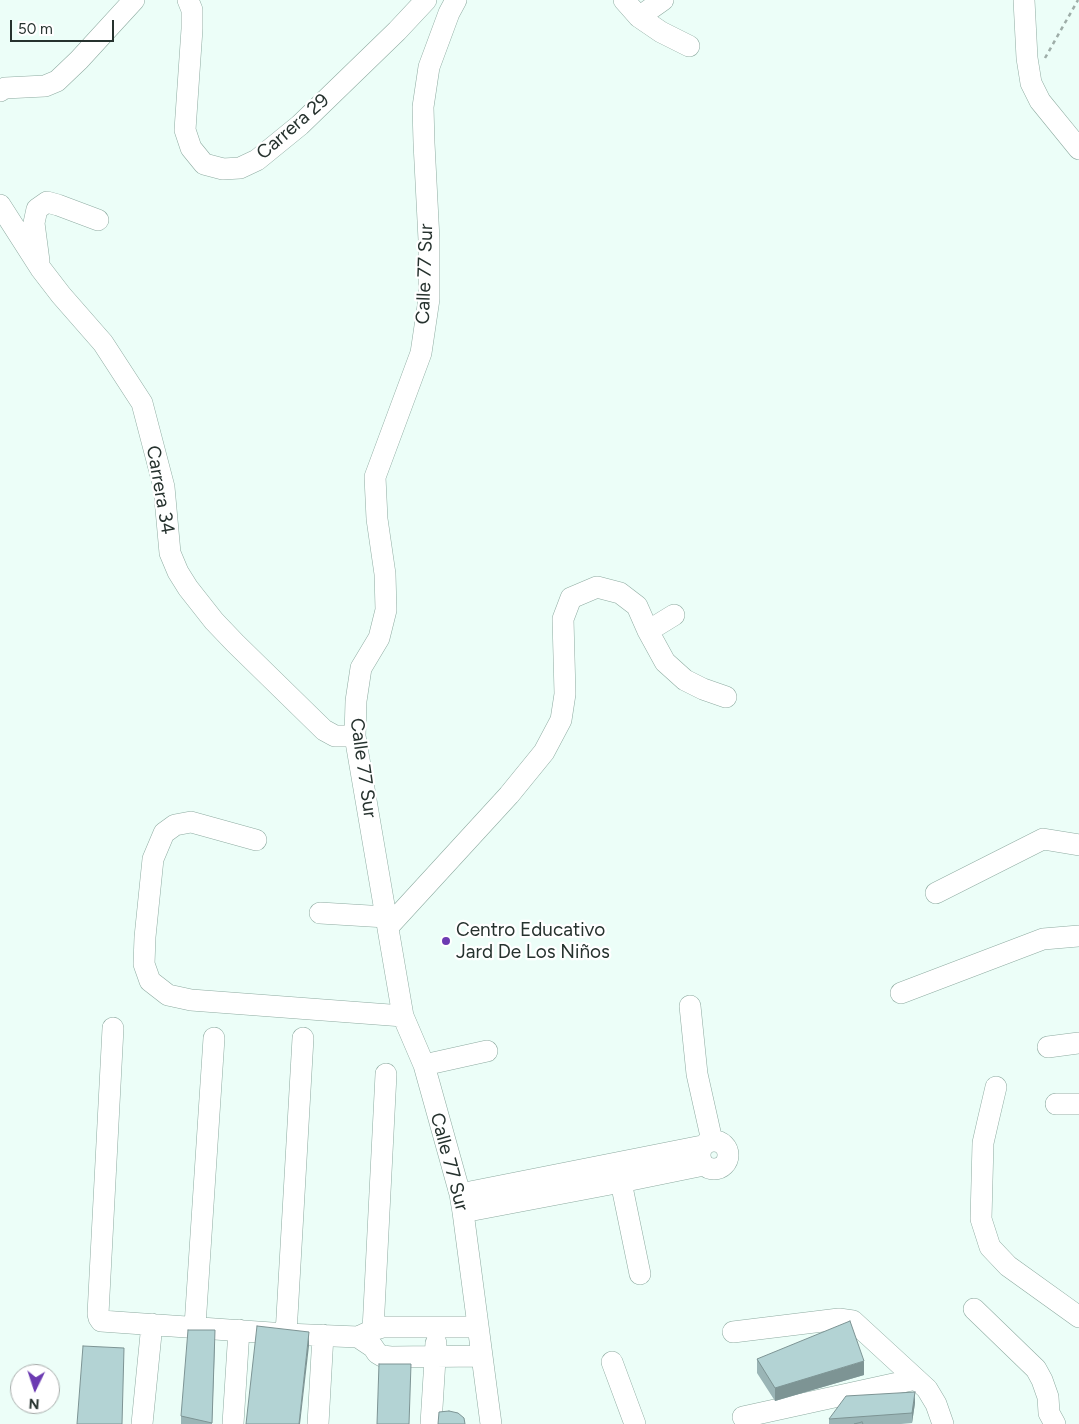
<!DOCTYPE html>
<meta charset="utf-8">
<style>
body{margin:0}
#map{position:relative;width:1079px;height:1424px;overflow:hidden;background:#ecfef8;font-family:Figtree,sans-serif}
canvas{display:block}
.north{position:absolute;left:10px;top:1364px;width:50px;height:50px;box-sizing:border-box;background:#fff;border:1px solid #a8adab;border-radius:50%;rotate:184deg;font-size:14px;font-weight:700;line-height:20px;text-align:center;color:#26322e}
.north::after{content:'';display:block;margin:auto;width:18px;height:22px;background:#6c3bb2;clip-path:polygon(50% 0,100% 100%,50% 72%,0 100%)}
.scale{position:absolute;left:10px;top:20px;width:104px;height:22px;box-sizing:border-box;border:2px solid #26322e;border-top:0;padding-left:6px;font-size:15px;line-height:18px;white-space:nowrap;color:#26322e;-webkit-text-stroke:4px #fff;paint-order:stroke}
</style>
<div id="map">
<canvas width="1079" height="1424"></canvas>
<div class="north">N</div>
<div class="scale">50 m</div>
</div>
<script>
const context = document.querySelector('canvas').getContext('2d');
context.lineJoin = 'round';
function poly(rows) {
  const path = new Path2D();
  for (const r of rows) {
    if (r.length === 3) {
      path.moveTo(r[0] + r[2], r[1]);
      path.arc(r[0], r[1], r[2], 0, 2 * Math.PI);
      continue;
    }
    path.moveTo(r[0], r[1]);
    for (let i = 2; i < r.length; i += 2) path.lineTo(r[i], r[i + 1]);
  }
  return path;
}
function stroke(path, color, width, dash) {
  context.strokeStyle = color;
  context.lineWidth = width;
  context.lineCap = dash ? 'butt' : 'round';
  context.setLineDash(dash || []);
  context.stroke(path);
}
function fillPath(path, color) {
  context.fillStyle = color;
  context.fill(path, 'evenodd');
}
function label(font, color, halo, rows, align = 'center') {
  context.font = font + ' Figtree,sans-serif';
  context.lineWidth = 4.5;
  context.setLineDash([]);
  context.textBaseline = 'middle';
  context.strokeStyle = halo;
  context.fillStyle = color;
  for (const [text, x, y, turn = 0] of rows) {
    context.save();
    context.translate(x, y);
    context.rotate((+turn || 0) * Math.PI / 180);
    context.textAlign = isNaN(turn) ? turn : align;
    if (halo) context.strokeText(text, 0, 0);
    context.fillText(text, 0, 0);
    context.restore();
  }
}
const minor = poly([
 [188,0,192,10,192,29,185,130,191,148,204,164,223,169,240,168,257,160,300,125,397,31,426,0],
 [456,0,449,13,429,67,423,107,424,143,429,240,429,299,421,353,375,477,377,519,385,574,386,610,379,638,361,668,356,701,355,736,403,1016,424,1065,460,1194,463,1212,491,1424],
 [624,0,639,17,663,0],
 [1024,0,1027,58,1031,83,1040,101,1079,149],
 [639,17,661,32,689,46],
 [0,91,5,88,45,86,57,81,79,60,134,0],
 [0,205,41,269,61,295,103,343,142,403,164,487,170,553,178,572,188,588,214,621,235,643,324,730,335,736,355,736],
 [39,261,34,223,37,209,47,202,58,205,98,220],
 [648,631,674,615],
 [256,840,191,822,175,825,164,833,153,859,145,937,144,964,150,981,168,995,191,1000,403,1016],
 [936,893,1043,839,1079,845],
 [320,913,386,917],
 [388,927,509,795,544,752,561,720,565,694,563,619,571,598,597,587,620,593,637,606,648,631,665,662,685,680,703,689,726,697],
 [901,993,1043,939,1079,936],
 [690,1006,697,1074,712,1141],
 [113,1028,98,1314,99,1318,101,1321,286,1334,358,1337,373,1330,383,1327,478,1327],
 [1048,1047,1079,1043],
 [424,1065,487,1051],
 [996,1087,988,1121,983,1143,981,1219,990,1247,1008,1266,1079,1317],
 [1056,1104,1079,1104],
 [714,1155,14],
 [621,1182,640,1274],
 [460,1194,702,1146],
 [463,1212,621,1182,704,1165],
 [974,1309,1036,1369,1042,1380,1048,1397,1049,1413,1055,1424],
 [195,1326,214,1038],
 [373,1330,386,1074],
 [733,1332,839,1319,853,1321,927,1389,936,1404,943,1424],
 [286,1334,303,1038],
 [358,1337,373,1347,377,1353,382,1356,391,1357,481,1356],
 [612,1362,635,1424],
 [743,1417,916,1379],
 [142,1424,152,1324],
 [233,1424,239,1330],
 [318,1424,323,1335],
 [431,1424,436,1343]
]);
stroke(minor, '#8eaba1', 22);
stroke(poly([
 [1045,58,1078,0]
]), '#9eada8', 2.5, [4, 4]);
stroke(minor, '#fff', 21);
fillPath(poly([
 [215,1343,212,1424,181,1424,181,1416],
 [757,1359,864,1375,775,1401,757,1373],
 [915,1403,912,1423,901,1424,829,1424,829,1419]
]), '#9ab5b6');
fillPath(poly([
 [309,1332,309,1346,300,1424,299,1424],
 [864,1361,864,1375,775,1401,775,1388],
 [915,1392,915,1403,912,1423,912,1413]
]), '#7d9494');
const building = poly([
 [850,1321,864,1361,775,1388,757,1359,850,1321],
 [257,1326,309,1332,299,1424,246,1424,257,1326],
 [188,1330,215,1330,212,1423,181,1416,188,1330],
 [83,1346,124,1348,122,1424,77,1424,83,1346],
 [379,1364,411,1364,409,1424,377,1424,379,1364],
 [915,1392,912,1413,829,1419,846,1396,915,1392],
 [449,1411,458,1413,464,1418,465,1424,438,1424,439,1412,449,1411],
 [862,1422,863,1424,854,1424,862,1422]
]);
fillPath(building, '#b3d3d4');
stroke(building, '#7d9494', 1);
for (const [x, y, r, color] of [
 [446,941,5,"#6c3bb2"]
]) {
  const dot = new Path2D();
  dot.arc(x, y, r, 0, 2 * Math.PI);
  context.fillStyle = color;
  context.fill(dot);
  stroke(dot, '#fff', 2);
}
label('19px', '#26322e', '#fff', [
 ["Carrera 29",293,127,-41],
 ["Calle 77 Sur",425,274,-88],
 ["Carrera 34",160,490,80],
 ["Calle 77 Sur",363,768,82],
 ["Calle 77 Sur",449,1162,75]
]);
label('19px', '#26322e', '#fff', [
 ["Centro Educativo",456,930],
 ["Jard De Los Niños",456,952]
], 'left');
</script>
